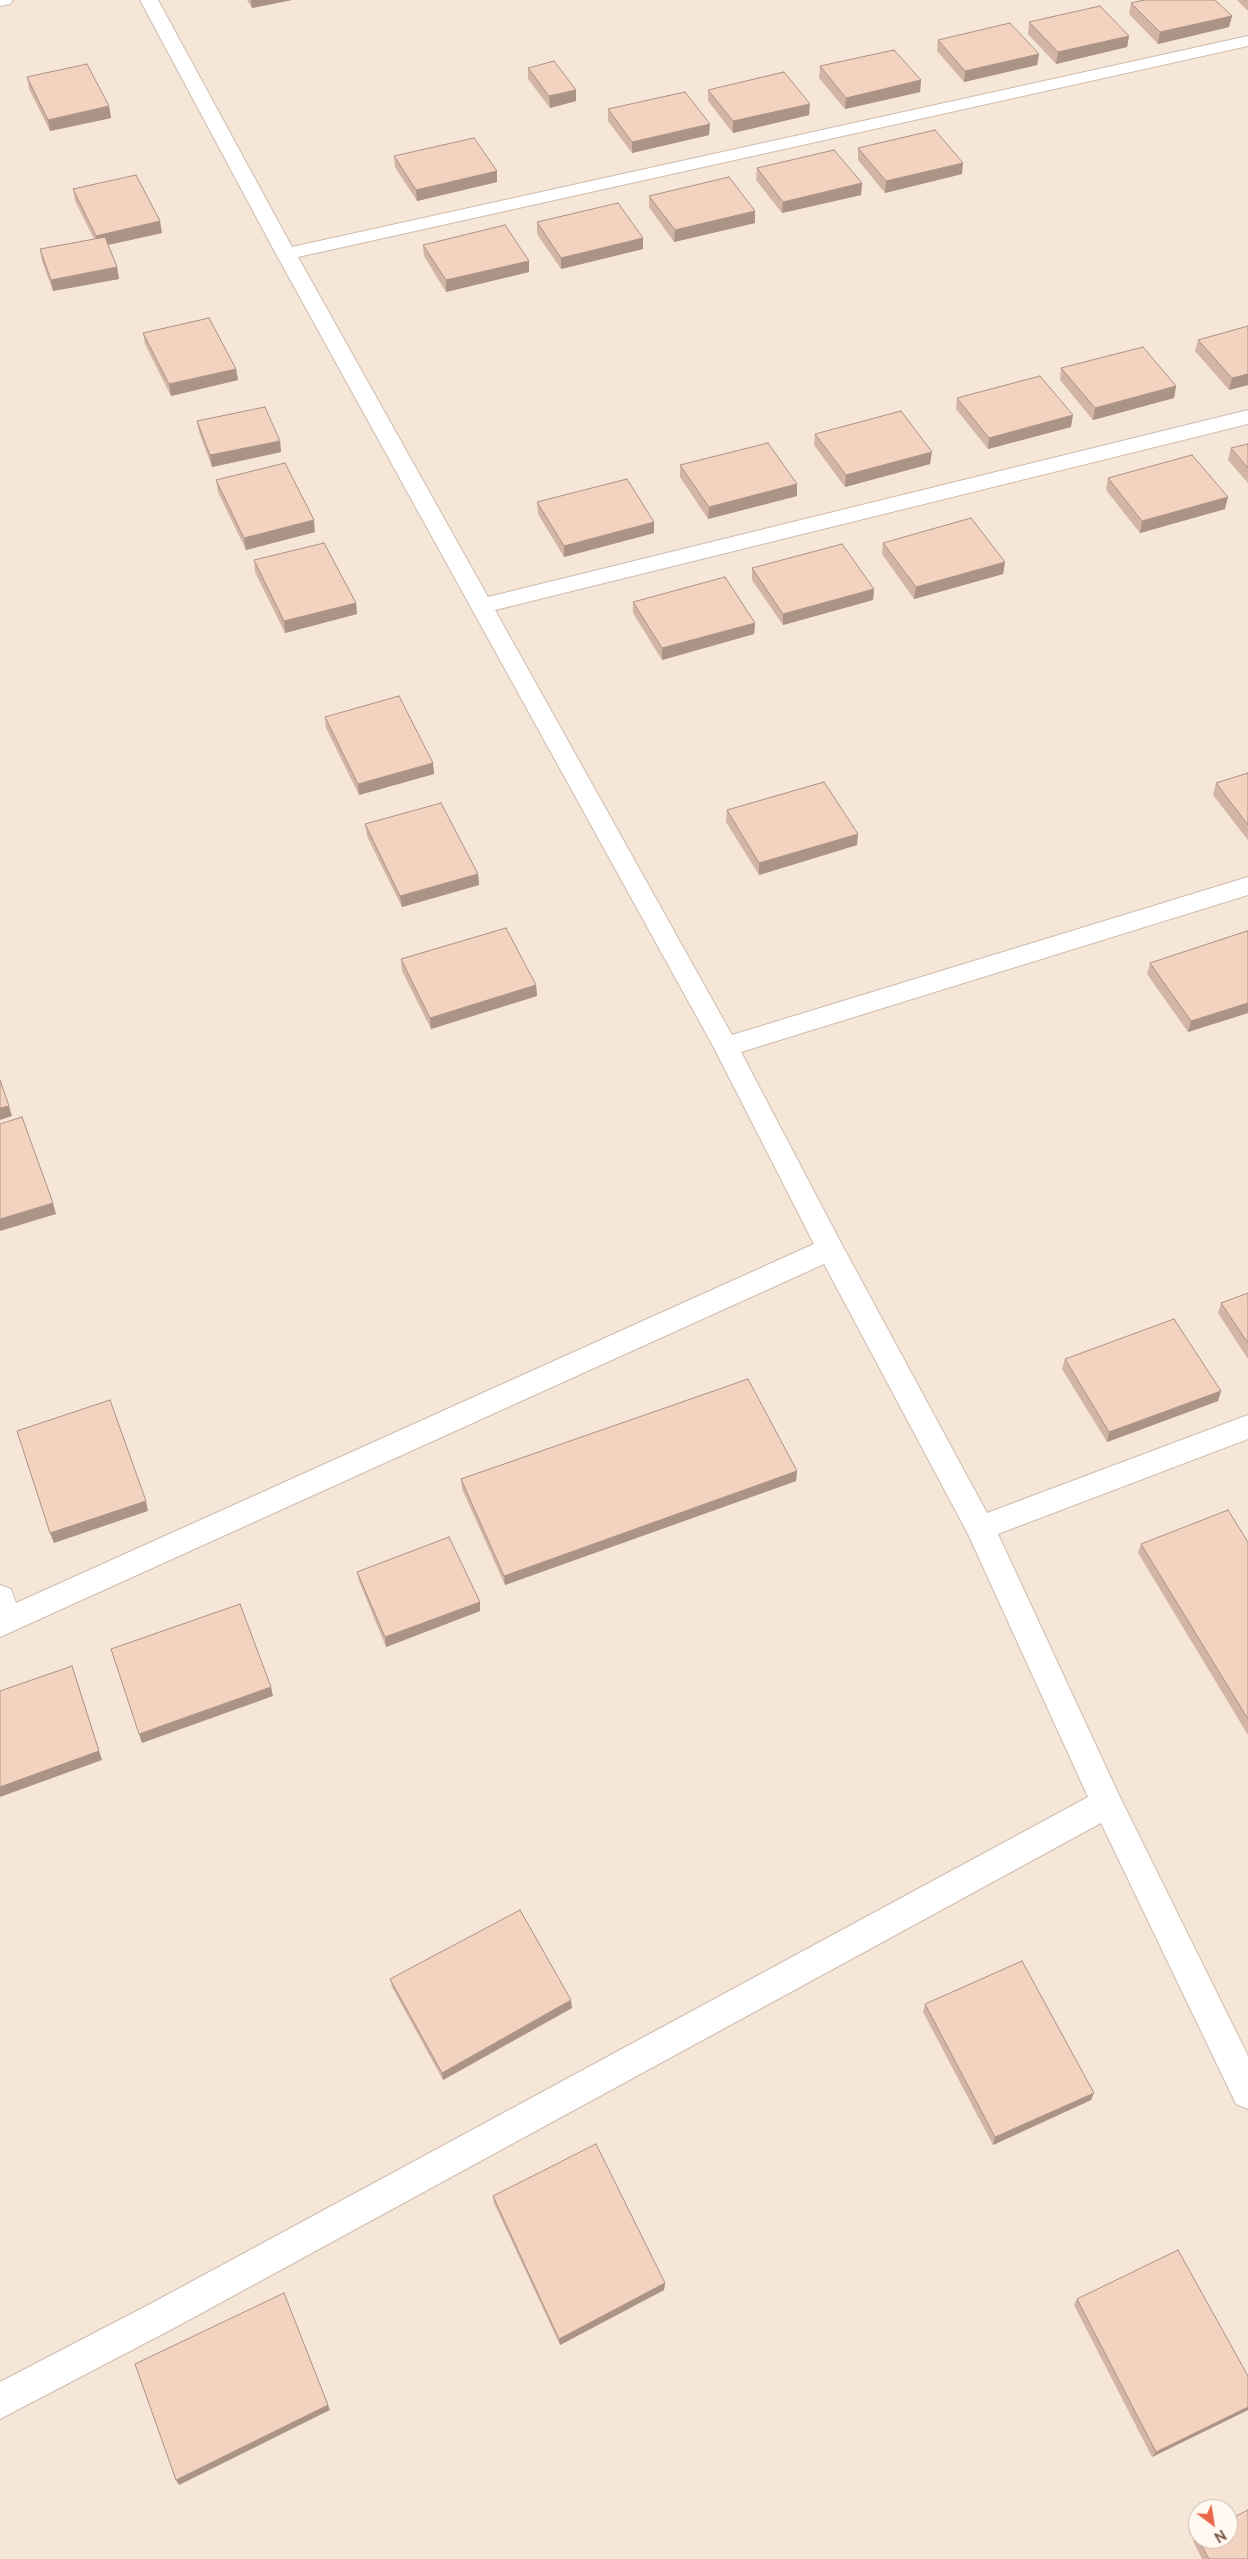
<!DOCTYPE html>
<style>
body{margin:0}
#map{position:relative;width:1248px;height:2559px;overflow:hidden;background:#fdf5e9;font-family:Raleway,sans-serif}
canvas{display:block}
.north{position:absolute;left:1188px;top:2499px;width:50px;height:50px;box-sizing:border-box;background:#fff9f1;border:1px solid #cab9af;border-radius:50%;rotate:149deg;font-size:14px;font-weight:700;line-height:20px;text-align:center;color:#7a594b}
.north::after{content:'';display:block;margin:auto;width:18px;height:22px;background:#eb674b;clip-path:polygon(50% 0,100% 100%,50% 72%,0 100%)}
</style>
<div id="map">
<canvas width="1248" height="2559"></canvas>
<div class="north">N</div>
</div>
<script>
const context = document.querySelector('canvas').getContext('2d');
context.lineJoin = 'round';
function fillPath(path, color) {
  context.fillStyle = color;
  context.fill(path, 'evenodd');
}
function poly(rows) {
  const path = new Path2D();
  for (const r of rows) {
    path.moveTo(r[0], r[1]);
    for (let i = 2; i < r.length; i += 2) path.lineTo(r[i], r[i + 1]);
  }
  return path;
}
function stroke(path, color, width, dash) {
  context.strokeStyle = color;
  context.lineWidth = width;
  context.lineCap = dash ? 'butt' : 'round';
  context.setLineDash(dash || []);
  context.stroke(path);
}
fillPath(poly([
 [0,0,1248,0,1248,2559,0,2559],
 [1198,2509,1228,2509,1228,2539,1198,2539]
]), '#f5e6d7');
const minor = poly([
 [0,0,13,0,10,4,0,6,0,0],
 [140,0,158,0,292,247,1248,36,1248,46,298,257,488,597,1248,410,1248,424,495,610,732,1035,1248,877,1248,895,741,1052,840,1241,987,1513,1248,1415,1248,1439,998,1534,1118,1793,1248,2056,1248,2109,1236,2104,1101,1823,176,2327,0,2419,0,2382,152,2303,1088,1797,968,1534,824,1264,0,1637,0,1585,11,1589,16,1603,814,1244,714,1048,276,254,140,0]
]);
stroke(minor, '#d1bbad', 2);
fillPath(minor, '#fff');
fillPath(poly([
 [247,0,292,0,252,8],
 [1237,0,1248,0,1248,11],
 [1131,3,1232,16,1229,27,1158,44,1129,14],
 [1029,22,1129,36,1127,47,1056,64,1028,34],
 [938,40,1039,54,1037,65,964,82,937,51],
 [820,66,921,80,920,92,845,109,819,78],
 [528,68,576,101,550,108,528,79],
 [27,77,109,106,111,118,50,131,29,89],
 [708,90,809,115,733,133,708,101],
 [608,109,709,135,632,153,608,121],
 [858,148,962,174,885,193,858,160],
 [394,156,497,171,497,182,417,201,395,167],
 [757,168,862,183,861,195,782,213,756,180],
 [73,189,162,233,108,245,117,267,119,279,53,291,42,261,40,249,94,239,75,201],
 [649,196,755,211,755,223,674,242,649,207],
 [537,222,643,238,643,249,561,269,537,234],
 [423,245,529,261,529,272,446,292,424,256],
 [1248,326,1248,385,1229,390,1195,351,1198,340],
 [143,333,236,369,238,380,171,396,145,344],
 [1061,368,1176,386,1174,398,1093,420,1060,380],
 [957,398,1071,427,988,449,956,409],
 [197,421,280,441,281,452,212,467,199,432],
 [815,434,930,464,845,487,814,445],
 [1248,444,1248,483,1228,460,1231,448],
 [680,465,797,484,797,496,708,519,680,477],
 [1108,478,1225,509,1140,533,1106,490],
 [216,480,315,532,246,550,218,492],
 [537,502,654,533,564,557,538,514],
 [883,543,1005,562,1003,574,914,599,882,554],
 [254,560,356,603,357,614,285,633,255,572],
 [752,568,874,589,873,600,783,625,752,580],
 [633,602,755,623,754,634,662,660,633,613],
 [325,717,433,763,434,774,359,795,326,728],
 [1248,773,1248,840,1213,795,1216,783],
 [727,810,857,845,759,875,726,822],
 [365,824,478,874,479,885,402,907,367,836],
 [1248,932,1248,1013,1188,1032,1147,974,1150,963],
 [401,959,536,985,537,996,431,1029,402,971],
 [1248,1293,1248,1359,1218,1313,1221,1303],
 [1065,1359,1221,1391,1218,1401,1107,1442,1062,1369],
 [797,1471,796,1481,505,1585,462,1489,461,1479],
 [1248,1542,1248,1735,1138,1553,1141,1544],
 [357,1572,480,1611,386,1647,359,1581],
 [390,1979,572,2008,443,2080,392,1987],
 [925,2004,1091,2100,993,2145,923,2012],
 [493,2196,665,2283,664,2290,560,2345,494,2203],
 [1077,2299,1248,2376,1248,2410,1152,2457,1074,2305],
 [1197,2536,1248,2559,1202,2559,1193,2541]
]), '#d2b5a5');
fillPath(poly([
 [251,0,292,0,252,8],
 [1232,16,1229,27,1158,44,1160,32],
 [1129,36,1127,47,1056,64,1058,52],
 [1039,54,1037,65,964,82,965,71],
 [921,80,920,92,845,109,846,98],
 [576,90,576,101,550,108,549,96],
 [810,104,809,115,733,133,733,121],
 [109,106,111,118,50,131,48,120],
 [710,124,709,135,632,153,632,142],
 [963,163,962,174,885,193,886,181],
 [497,171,497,182,417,201,416,190],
 [862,183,861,195,782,213,783,202],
 [755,211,755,223,674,242,675,230],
 [160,221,162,233,98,247,96,236],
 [643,238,643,249,561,269,561,258],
 [529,261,529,272,446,292,446,280],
 [117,267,119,279,53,291,51,280],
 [236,369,238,380,171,396,169,384],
 [1248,374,1248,385,1229,390,1232,378],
 [1176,386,1174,398,1093,420,1095,408],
 [1073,415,1071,427,988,449,989,438],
 [280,441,281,452,212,467,210,455],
 [932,452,930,464,845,487,846,475],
 [797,484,797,496,708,519,709,507],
 [1228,497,1225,509,1140,533,1142,521],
 [314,520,315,532,246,550,244,538],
 [654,522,654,533,564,557,564,546],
 [1005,562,1003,574,914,599,916,587],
 [874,589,873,600,783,625,783,614],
 [356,603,357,614,285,633,284,621],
 [755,623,754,634,662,660,662,648],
 [433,763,434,774,359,795,358,784],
 [858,834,857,845,759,875,759,863],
 [478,874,479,885,402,907,400,896],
 [536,985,537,996,431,1029,430,1018],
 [1248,1003,1248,1013,1188,1032,1191,1021],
 [9,1106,12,1116,0,1120,0,1108],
 [53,1203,56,1214,0,1231,0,1219],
 [1221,1391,1218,1401,1107,1442,1109,1432],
 [797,1471,796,1481,505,1585,504,1576],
 [146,1501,148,1511,54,1543,50,1533],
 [480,1602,480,1611,386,1647,385,1637],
 [75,1675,102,1760,0,1797,0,1787],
 [271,1687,273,1696,142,1743,139,1734],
 [571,2000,572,2008,443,2080,442,2073],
 [1094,2093,1091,2100,993,2145,995,2137],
 [665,2283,664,2290,560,2345,559,2339],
 [328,2405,330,2410,179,2485,176,2480],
 [1248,2407,1248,2410,1152,2457,1156,2452]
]), '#ab9386');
const building = poly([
 [1144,0,1215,0,1232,16,1160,32,1131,3,1144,0],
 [1100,6,1129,36,1058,52,1029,22,1100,6],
 [1010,23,1039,54,965,71,938,40,1010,23],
 [894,50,921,80,846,98,820,66,894,50],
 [554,61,576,90,549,96,528,68,554,61],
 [87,64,109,106,48,120,27,77,87,64],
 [784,72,810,104,733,121,708,90,784,72],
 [685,92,710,124,632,142,608,109,685,92],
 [935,130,963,163,886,181,858,148,935,130],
 [474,138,497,171,416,190,394,156,474,138],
 [834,150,862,183,783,202,757,168,834,150],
 [136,175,160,221,96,236,73,189,136,175],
 [729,177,755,211,675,230,649,196,729,177],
 [618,203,643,238,561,258,537,222,618,203],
 [505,225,529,261,446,280,423,245,505,225],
 [105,237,117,267,51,280,40,249,105,237],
 [209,318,236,369,169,384,143,333,209,318],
 [1248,326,1248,374,1232,378,1198,340,1248,326],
 [1143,347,1176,386,1095,408,1061,368,1143,347],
 [1040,376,1073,415,989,438,957,398,1040,376],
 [265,407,280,441,210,455,197,421,265,407],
 [901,411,932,452,846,475,815,434,901,411],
 [768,443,797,484,709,507,680,465,768,443],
 [1248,444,1248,468,1231,448,1248,444],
 [1192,455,1228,497,1142,521,1108,478,1192,455],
 [285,463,314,520,244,538,216,480,285,463],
 [627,479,654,522,564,546,537,502,627,479],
 [971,518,1005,562,916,587,883,543,971,518],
 [324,543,356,603,284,621,254,560,324,543],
 [842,544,874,589,783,614,752,568,842,544],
 [725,577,755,623,662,648,633,602,725,577],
 [399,696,433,763,358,784,325,717,399,696],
 [1248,773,1248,825,1216,783,1248,773],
 [824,782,858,834,759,863,727,810,824,782],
 [441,803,478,874,400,896,365,824,441,803],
 [506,928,536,985,430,1018,401,959,506,928],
 [1247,931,1248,932,1248,1003,1191,1021,1150,963,1247,931],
 [0,1080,9,1106,0,1108,0,1080],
 [22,1117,53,1203,0,1219,0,1124,22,1117],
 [1248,1293,1248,1343,1221,1303,1248,1293],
 [1174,1319,1221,1391,1109,1432,1065,1359,1174,1319],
 [748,1379,797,1471,504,1576,461,1479,748,1379],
 [110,1400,146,1501,50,1533,17,1431,110,1400],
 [1228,1510,1248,1542,1248,1719,1141,1544,1228,1510],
 [449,1537,480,1602,385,1637,357,1572,449,1537],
 [240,1604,271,1687,139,1734,111,1649,240,1604],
 [72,1666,99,1751,0,1787,0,1691,72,1666],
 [520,1910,571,2000,442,2073,390,1979,520,1910],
 [1022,1961,1094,2093,995,2137,925,2004,1022,1961],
 [596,2144,665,2283,559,2339,493,2196,596,2144],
 [1178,2250,1248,2376,1248,2407,1156,2452,1077,2299,1178,2250],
 [284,2293,328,2405,176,2480,135,2364,284,2293],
 [1248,2510,1248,2559,1209,2559,1198,2539,1228,2539,1228,2520,1248,2510]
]);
fillPath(building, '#f4d2c0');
stroke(building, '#ab9386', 1);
</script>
